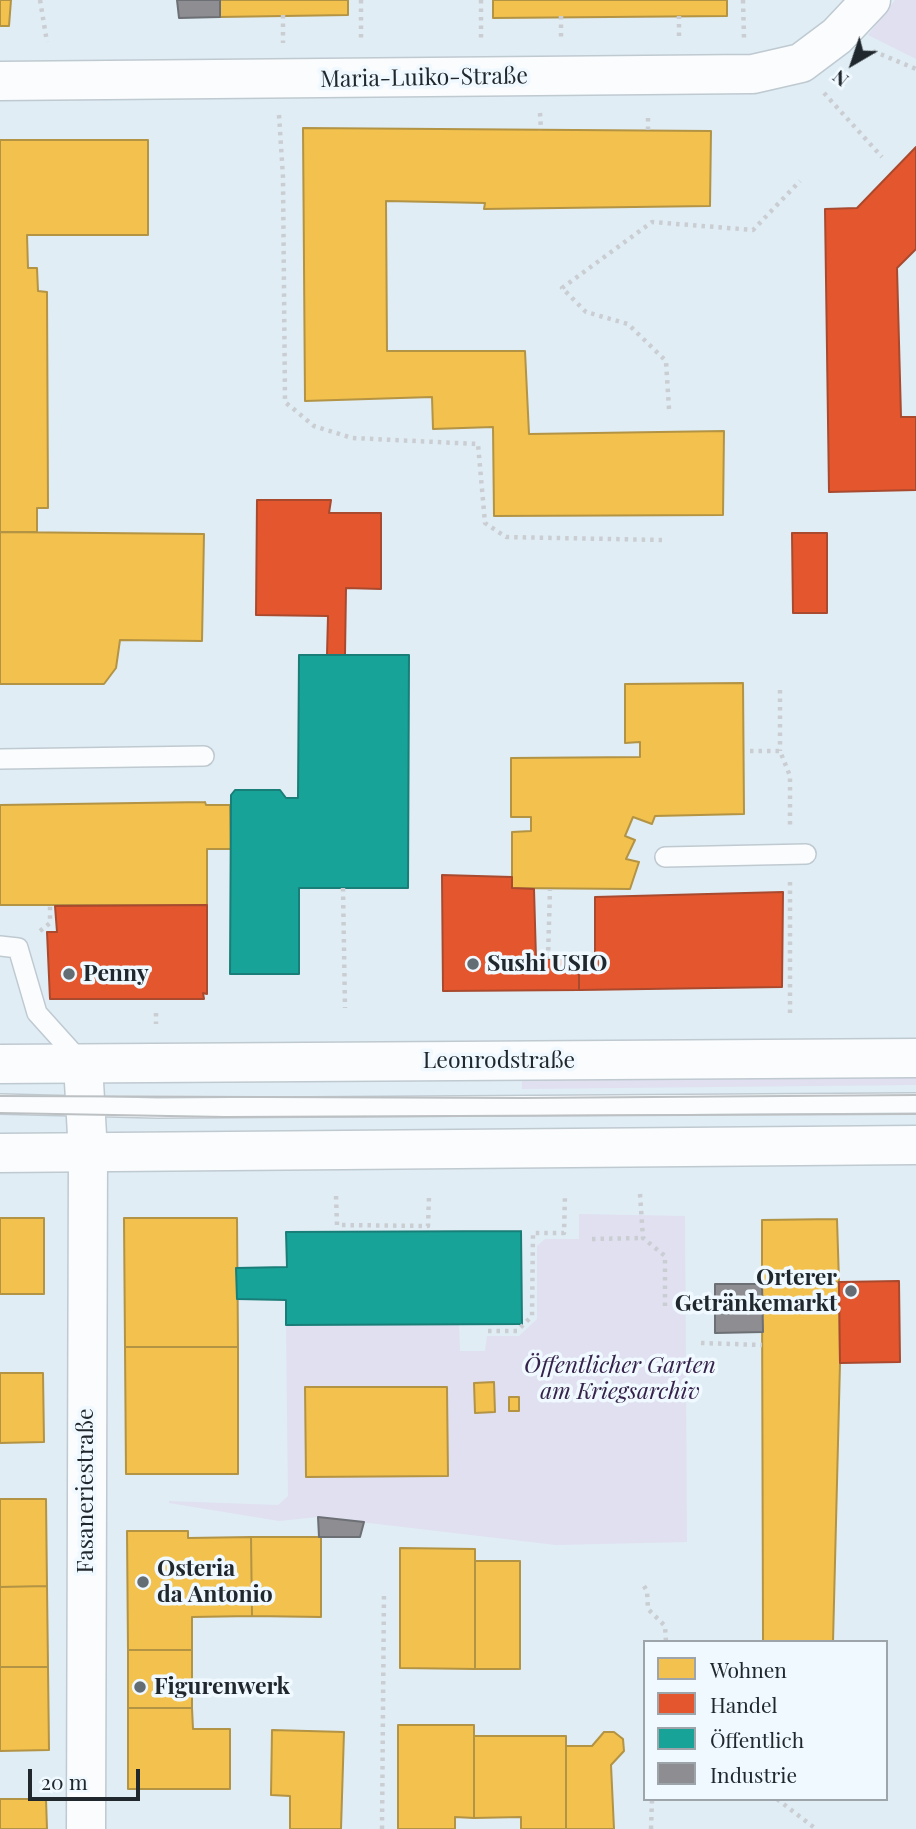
<!DOCTYPE html>
<meta charset="utf-8">
<style>
body{margin:0}
#map{position:relative;width:916px;height:1829px;overflow:hidden;background:#e0edf5;font-family:"Playfair Display",serif}
canvas{display:block}
.legend{position:absolute;left:643px;top:1640px;width:245px;height:161px;box-sizing:border-box;background:#f0f9ff;border:2px solid #9da5ab;margin:0;padding:9px 12px;list-style:none;font-size:21px;color:#20282d}
.legend li{display:flex;align-items:center;gap:14px;height:35px}
.legend b{width:35px;border:2px solid #9da5ab}
.north{position:absolute;left:818px;top:28px;width:70px;height:70px;-webkit-text-stroke:5px #f0f9ff;paint-order:stroke;rotate:219deg;font-size:19px;font-weight:700;line-height:28px;text-align:center;color:#20282d}
.north::after{content:'';display:block;margin:auto;width:24px;height:32px;background:#20282d;clip-path:polygon(50% 0,100% 100%,50% 72%,0 100%)}
.scale{position:absolute;left:28px;top:1769px;width:112px;height:32px;box-sizing:border-box;border:4px solid #20282d;border-top:0;padding-left:9px;font-size:21px;line-height:24px;white-space:nowrap;color:#20282d;-webkit-text-stroke:5px #f0f9ff;paint-order:stroke}
</style>
<div id="map">
<canvas width="916" height="1829"></canvas>
<ul class="legend">
<li><b style="height:19px;background:#f2c14e"></b>Wohnen</li>
<li><b style="height:19px;background:#e4572e"></b>Handel</li>
<li><b style="height:19px;background:#17a398"></b>Öffentlich</li>
<li><b style="height:19px;background:#8d8d92"></b>Industrie</li>
</ul>
<div class="north">N</div>
<div class="scale">20 m</div>
</div>
<script>
const context = document.querySelector('canvas').getContext('2d');
context.lineJoin = 'round';
function fillPath(path, color) {
  context.fillStyle = color;
  context.fill(path, 'evenodd');
}
function poly(rows) {
  const path = new Path2D();
  for (const r of rows) {
    path.moveTo(r[0], r[1]);
    for (let i = 2; i < r.length; i += 2) path.lineTo(r[i], r[i + 1]);
  }
  return path;
}
function stroke(path, color, width, dash) {
  context.strokeStyle = color;
  context.lineWidth = width;
  context.lineCap = dash ? 'butt' : 'round';
  context.setLineDash(dash || []);
  context.stroke(path);
}
function label(font, color, halo, rows, align = 'center') {
  context.font = font + ' "Playfair Display",serif';
  context.lineWidth = 7;
  context.setLineDash([]);
  context.textBaseline = 'middle';
  context.strokeStyle = halo;
  context.fillStyle = color;
  for (const [text, x, y, turn = 0] of rows) {
    context.save();
    context.translate(x, y);
    context.rotate((+turn || 0) * Math.PI / 180);
    context.textAlign = isNaN(turn) ? turn : align;
    if (halo) context.strokeText(text, 0, 0);
    context.fillText(text, 0, 0);
    context.restore();
  }
}
fillPath(poly([
 [895,0,916,0,916,59,868,35],
 [916,1073,916,1085,522,1089,522,1076],
 [579,1214,685,1216,687,1542,556,1545,318,1517,279,1521,169,1503,169,1501,278,1505,288,1496,286,1325,459,1324,460,1351,485,1351,487,1336,519,1336,537,1319,537,1246,545,1239,579,1239]
]), '#e0e0f1');
const homes = poly([
 [0,0,11,0,9,26,0,26,0,0],
 [220,0,348,0,348,15,220,17,220,0],
 [493,0,727,0,727,16,493,18,493,0],
 [303,128,711,131,710,206,484,209,485,203,386,201,387,351,525,351,529,434,724,431,723,515,494,516,493,427,433,429,432,397,305,401,303,128],
 [0,140,148,140,148,235,27,235,28,268,37,268,38,291,47,292,48,508,37,508,37,532,0,532,0,140],
 [0,532,204,534,202,641,120,640,116,668,104,684,0,684,0,532],
 [743,683,744,814,655,816,652,824,633,817,625,836,635,840,626,859,639,862,630,889,512,888,512,832,531,831,531,817,511,817,511,758,640,757,640,742,625,743,625,684,743,683],
 [205,802,206,805,230,805,231,849,207,849,207,905,0,905,0,805,205,802],
 [0,1218,44,1218,44,1294,0,1294,0,1218],
 [124,1218,237,1218,238,1347,125,1347,124,1218],
 [837,1219,839,1282,762,1284,762,1220,837,1219],
 [839,1282,840,1363,833,1642,763,1642,762,1284,839,1282],
 [125,1347,238,1347,238,1474,126,1474,125,1347],
 [0,1373,43,1373,44,1442,0,1443,0,1373],
 [494,1382,495,1412,475,1413,474,1383,494,1382],
 [305,1387,447,1387,448,1476,306,1477,305,1387],
 [509,1397,519,1397,519,1411,509,1411,509,1397],
 [0,1499,46,1499,47,1586,0,1587,0,1499],
 [127,1531,188,1531,188,1538,251,1537,252,1616,192,1617,192,1650,128,1650,127,1531],
 [251,1537,321,1537,321,1617,252,1616,251,1537],
 [400,1548,475,1549,475,1669,400,1668,400,1548],
 [475,1561,520,1561,520,1669,475,1669,475,1561],
 [47,1586,48,1667,0,1667,0,1587,47,1586],
 [128,1650,192,1650,192,1708,128,1708,128,1650],
 [0,1667,48,1667,49,1750,0,1751,0,1667],
 [128,1708,192,1708,193,1729,230,1729,230,1789,128,1789,128,1708],
 [398,1725,474,1725,474,1818,455,1817,455,1829,398,1829,398,1725],
 [272,1730,344,1732,341,1829,290,1829,290,1796,271,1795,272,1730],
 [604,1732,614,1732,623,1739,624,1751,611,1765,614,1829,566,1829,566,1746,592,1746,604,1732],
 [474,1736,566,1736,566,1829,521,1829,521,1817,474,1818,474,1736],
 [0,1799,46,1799,47,1829,0,1829,0,1799]
]);
fillPath(homes, '#f2c14e');
stroke(homes, '#b39344', 2);
const shops = poly([
 [916,147,916,249,897,268,901,417,916,417,916,490,829,492,825,209,857,208,916,147],
 [257,500,331,500,329,513,381,513,381,589,346,588,345,655,327,655,328,616,256,615,257,500],
 [792,533,827,533,827,613,793,613,792,533],
 [442,875,512,877,512,888,534,889,536,959,579,959,579,990,443,991,442,875],
 [783,892,782,987,579,990,579,959,595,959,595,897,783,892],
 [207,905,207,994,203,993,204,999,50,999,47,932,57,932,55,906,207,905],
 [899,1281,900,1362,840,1363,839,1282,899,1281]
]);
fillPath(shops, '#e4572e');
stroke(shops, '#a9492e', 2);
const public = poly([
 [299,655,409,655,408,888,299,888,299,974,230,974,231,795,235,790,280,790,286,798,298,798,299,655],
 [521,1231,522,1324,286,1325,286,1300,237,1299,236,1268,287,1267,286,1232,521,1231]
]);
fillPath(public, '#17a398');
stroke(public, '#1a7e78', 2);
const industry = poly([
 [177,0,220,0,220,17,179,18,177,0],
 [715,1284,762,1284,763,1332,715,1333,715,1284],
 [318,1517,364,1522,360,1537,319,1537,318,1517]
]);
fillPath(industry, '#8d8d92');
stroke(industry, '#6c6f74', 2);
const service = poly([
 [0,759,204,756],
 [665,857,806,854],
 [0,946,18,948,37,1013,82,1063],
 [0,1104,157,1108,916,1103]
]);
const minor = poly([
 [0,81,753,74,801,63,837,36,871,0],
 [83,1064,88,1153,86,1829]
]);
const secondary = poly([
 [0,1064,916,1058],
 [0,1153,916,1145]
]);
stroke(service, '#bfc9d0', 22);
stroke(minor, '#bfc9d0', 41);
stroke(secondary, '#bfc9d0', 41);
stroke(poly([
 [40,0,47,42],
 [361,0,361,39],
 [481,0,481,38],
 [743,0,744,38],
 [283,15,283,43],
 [561,16,561,37],
 [679,36,679,16],
 [873,51,916,69],
 [824,93,882,157],
 [540,113,541,130],
 [279,115,283,177,285,402,314,426,352,438,478,444,485,523,506,537,662,540],
 [648,130,648,114],
 [669,409,666,361,628,324,586,312,562,288,652,222,753,230,800,181],
 [780,690,780,751],
 [750,751,780,751,790,776,790,827],
 [343,888,345,1008],
 [40,931,50,923,50,906],
 [548,959,550,889],
 [156,1013,156,1024],
 [790,1013,790,881],
 [640,1194,643,1238,665,1256,665,1308],
 [336,1196,337,1225,428,1226,429,1196],
 [592,1239,643,1238],
 [488,1331,517,1331,532,1316,533,1233,564,1233,565,1195],
 [701,1343,762,1345],
 [644,1586,647,1591,648,1609,665,1626,666,1642],
 [777,1799,816,1829],
 [382,1829,384,1591],
 [651,1829,652,1799]
]), '#caced2', 4.5, [3.5, 5]);
stroke(service, '#fafcfe', 19);
stroke(minor, '#fafcfe', 38);
stroke(secondary, '#fafcfe', 38);
stroke(poly([
 [0,1096,522,1098,916,1095],
 [0,1113,225,1117,916,1114]
]), '#bcc0c2', 2);
for (const [x, y, r, color] of [
 [473,964,7,"#636d73"],
 [69,974,7,"#636d73"],
 [851,1291,7,"#636d73"],
 [143,1582,7,"#636d73"],
 [140,1687,7,"#636d73"]
]) {
  const dot = new Path2D();
  dot.arc(x, y, r, 0, 2 * Math.PI);
  context.fillStyle = color;
  context.fill(dot);
  stroke(dot, '#f0f9ff', 2.5);
}
label('23px', '#20282d', '#f0f9ff', [
 ["Maria-Luiko-Straße",424,78,-1],
 ["Leonrodstraße",499,1061],
 ["Fasaneriestraße",86,1491,-90]
]);
label('bold 23px', '#20282d', '#f0f9ff', [
 ["Sushi USIO",487,964],
 ["Penny",83,974],
 ["Orterer",837,1278,"right"],
 ["Getränkemarkt",837,1304,"right"],
 ["Osteria",157,1569],
 ["da Antonio",157,1595],
 ["Figurenwerk",154,1687]
], 'left');
label('italic 23px', '#35224a', '#f0f9ff', [
 ["Öffentlicher Garten",620,1366],
 ["am Kriegsarchiv",620,1392]
]);
</script>
